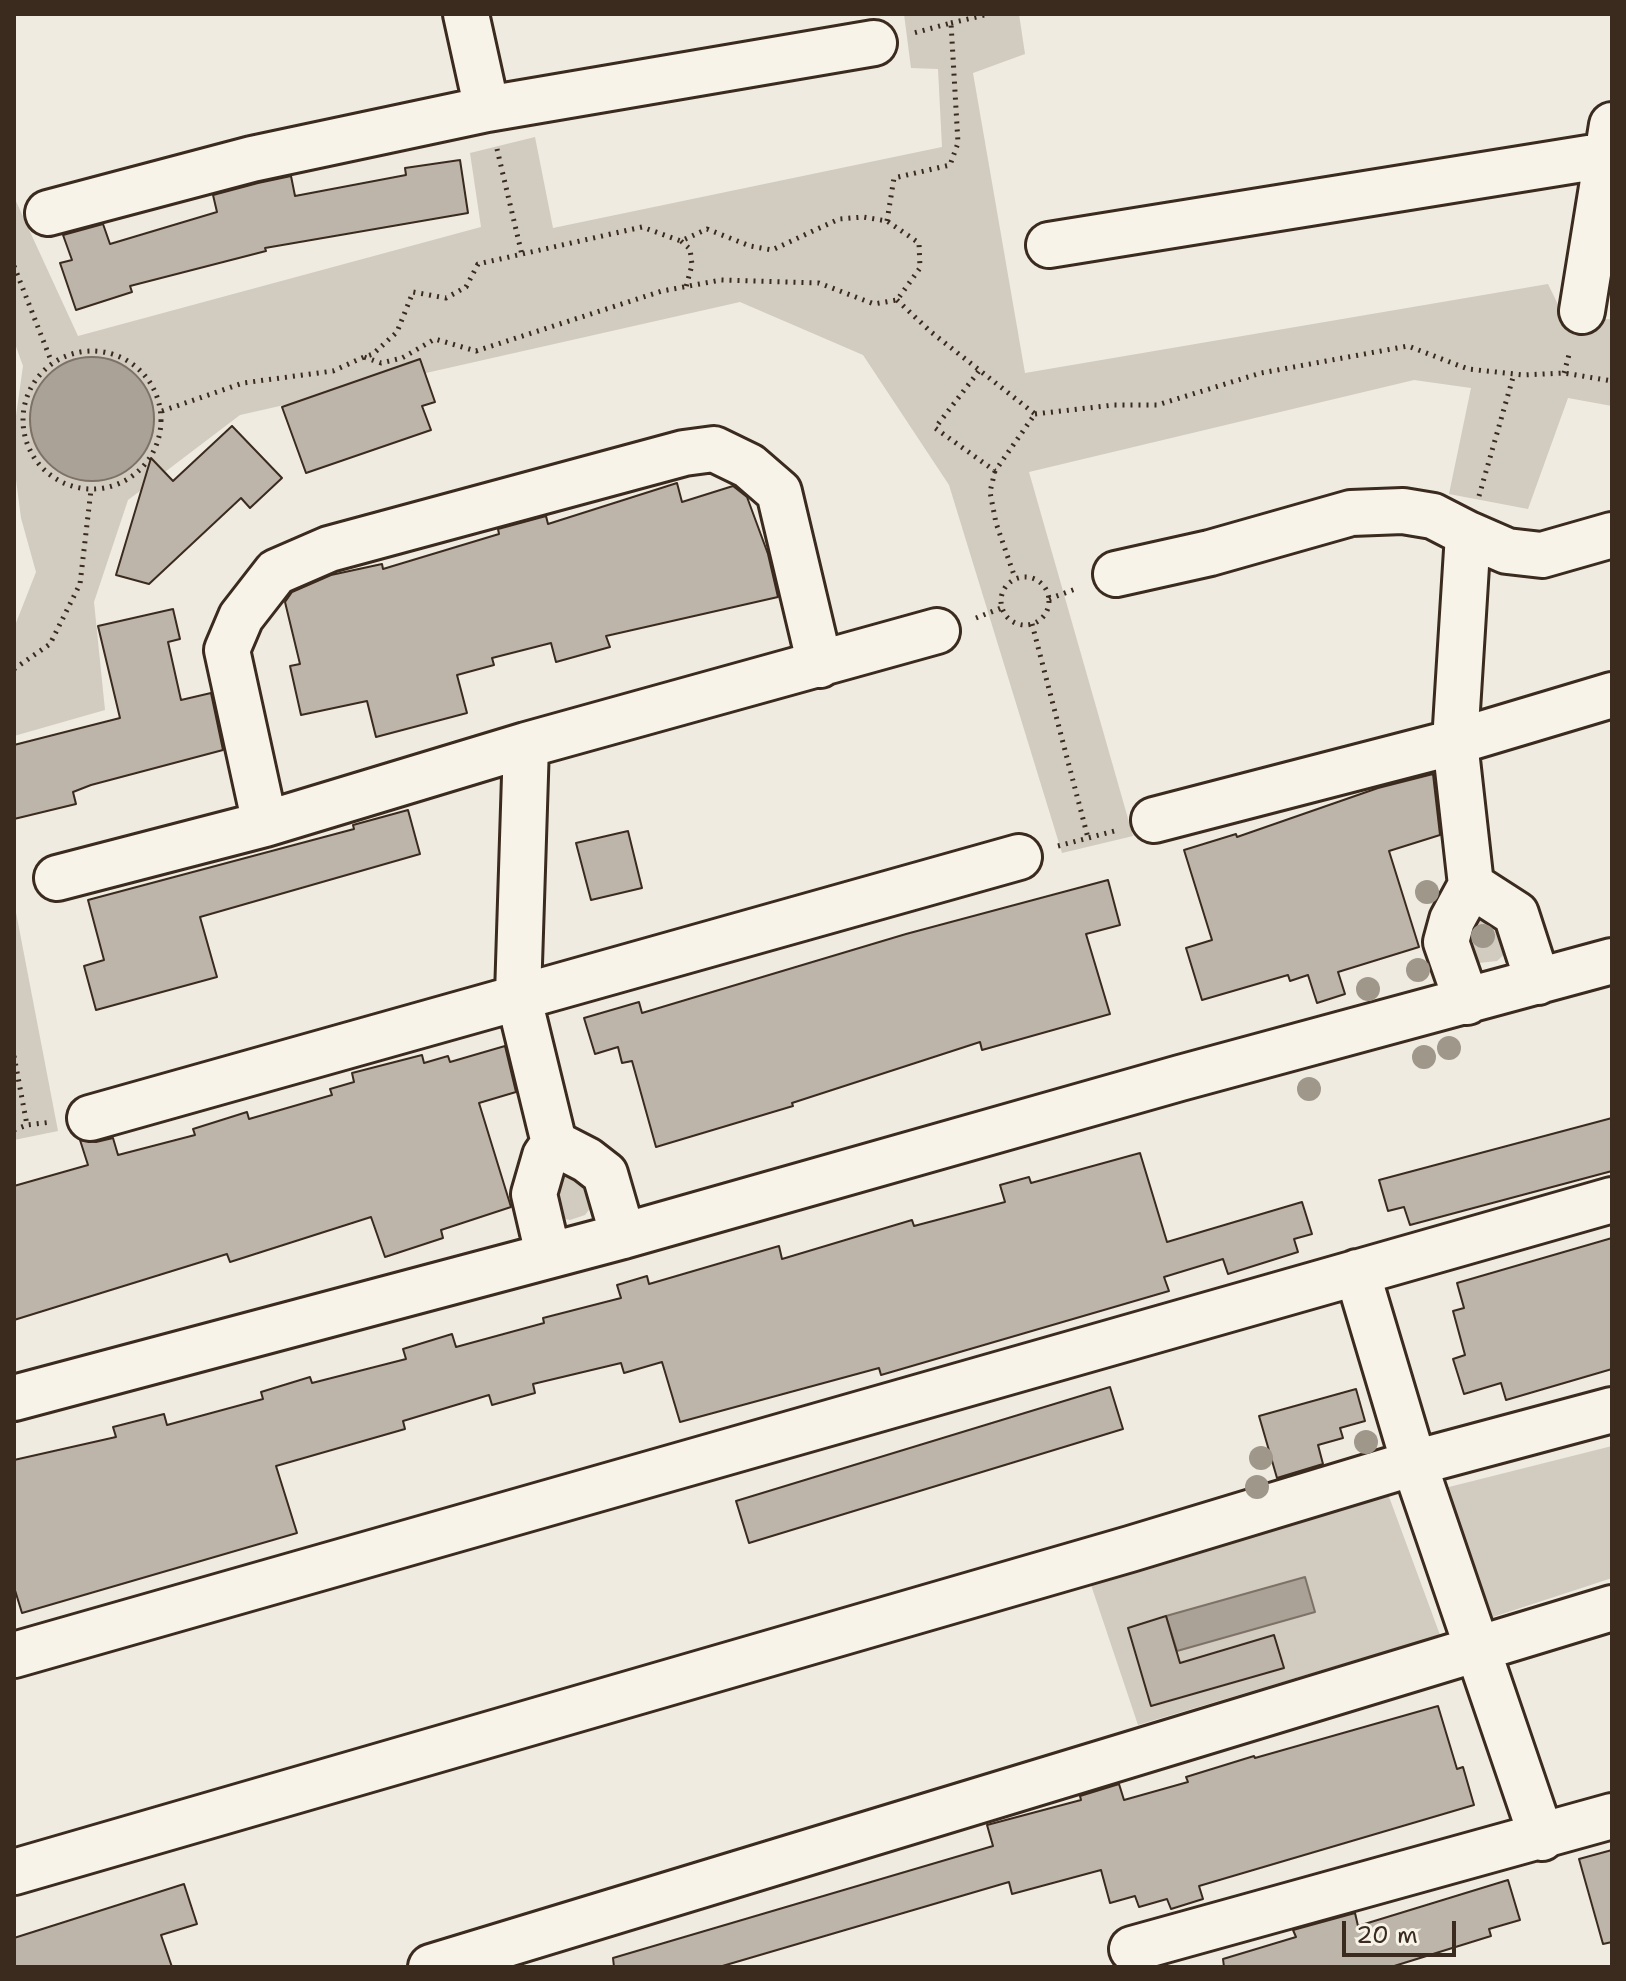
<!DOCTYPE html>
<style>
body{margin:0}
#map{position:relative;width:1626px;height:1981px;overflow:hidden;background:#efebe0;font-family:"Shantell Sans",sans-serif}
canvas{display:block}
.frame{position:absolute;inset:0;border:16px solid #3b2a1e;pointer-events:none}
.scale{position:absolute;left:1342px;top:1921px;width:114px;height:36px;box-sizing:border-box;border:4px solid #3b2a1e;border-top:0;padding-left:10px;font-size:24px;line-height:28px;white-space:nowrap;color:#3b2a1e;-webkit-text-stroke:6px #f7f3e8;paint-order:stroke}
</style>
<div id="map">
<canvas width="1626" height="1981"></canvas>
<div class="frame"></div>
<div class="scale">20 m</div>
</div>
<script>
const context = document.querySelector('canvas').getContext('2d');
context.lineJoin = 'round';
function fillPath(path, color) {
  context.fillStyle = color;
  context.fill(path, 'evenodd');
}
function poly(rows) {
  const path = new Path2D();
  for (const r of rows) {
    if (r.length === 3) {
      path.moveTo(r[0] + r[2], r[1]);
      path.arc(r[0], r[1], r[2], 0, 2 * Math.PI);
      continue;
    }
    path.moveTo(r[0], r[1]);
    for (let i = 2; i < r.length; i += 2) path.lineTo(r[i], r[i + 1]);
  }
  return path;
}
function stroke(path, color, width, dash) {
  context.strokeStyle = color;
  context.lineWidth = width;
  context.lineCap = dash ? 'butt' : 'round';
  context.setLineDash(dash || []);
  context.stroke(path);
}
fillPath(poly([
 [904,14,1019,14,1025,54,973,73,1025,373,1548,284,1566,321,1612,319,1612,406,1568,398,1528,509,1449,494,1471,388,1414,380,1029,472,1133,836,1062,853,949,485,863,355,740,302,240,415,128,500,94,602,105,710,14,736,14,628,36,572,21,518,14,464,14,430,23,366,14,341,14,197,78,336,481,227,470,153,535,137,553,228,942,147,938,69,911,68],
 [14,902,58,1131,14,1140],
 [1489,910,1509,950,1497,961,1479,963,1471,959,1460,927],
 [576,1169,595,1202,585,1215,570,1220,561,1218,548,1183,560,1171],
 [1612,1446,1612,1578,1490,1618,1445,1488],
 [1388,1494,1440,1635,1138,1725,1089,1579]
]), '#d1cbc0');
const water = poly([
 [92,419,62],
 [1305,1577,1315,1612,1177,1651,1166,1616,1305,1577]
]);
fillPath(water, '#aaa296');
stroke(water, '#7e7266', 2);
const building = poly([
 [460,160,468,213,265,248,266,251,130,286,132,292,76,310,60,263,72,260,63,235,103,224,110,244,217,212,213,195,258,183,291,176,295,196,406,175,405,168,460,160],
 [420,359,435,402,422,406,431,430,306,473,282,407,420,359],
 [232,426,282,478,250,508,241,498,149,584,116,575,151,458,173,481,232,426],
 [677,483,682,502,733,486,747,497,768,554,778,597,606,636,610,647,556,662,551,643,492,658,494,665,457,675,467,713,376,737,367,701,301,715,290,666,300,664,285,602,292,592,331,575,382,564,383,569,499,534,498,529,546,516,548,524,677,483],
 [173,609,180,639,168,642,181,700,211,693,223,750,91,785,73,792,76,804,14,819,14,745,120,718,98,626,173,609],
 [1433,774,1440,835,1389,851,1419,947,1338,972,1345,994,1317,1003,1308,975,1290,981,1288,975,1202,1000,1186,948,1212,940,1184,850,1236,834,1237,837,1378,788,1433,774],
 [408,810,420,854,200,917,217,977,96,1010,84,966,104,960,88,900,354,829,353,825,408,810],
 [628,831,642,888,591,900,576,843,628,831],
 [1108,880,1120,925,1086,934,1110,1014,982,1050,980,1042,792,1103,793,1106,656,1147,632,1061,622,1063,618,1047,595,1054,584,1018,639,1002,642,1013,906,934,1108,880],
 [505,1046,516,1092,479,1103,511,1207,441,1230,443,1238,385,1257,371,1217,230,1262,227,1254,14,1320,14,1186,88,1165,80,1140,96,1142,113,1138,118,1155,195,1135,193,1129,247,1112,249,1119,332,1095,330,1089,354,1082,352,1073,422,1055,424,1063,448,1056,450,1062,505,1046],
 [1612,1118,1612,1171,1410,1225,1404,1207,1388,1211,1379,1180,1612,1118],
 [1140,1153,1167,1242,1302,1202,1312,1234,1294,1239,1298,1252,1228,1274,1223,1259,1164,1277,1169,1291,881,1375,879,1368,680,1422,662,1362,624,1373,621,1363,533,1384,535,1393,492,1405,489,1395,403,1421,405,1429,276,1466,297,1533,22,1613,14,1587,14,1460,116,1437,113,1427,164,1414,167,1425,263,1399,261,1392,310,1377,312,1383,406,1359,403,1349,452,1334,456,1347,544,1323,543,1318,621,1298,617,1285,647,1276,649,1284,779,1246,782,1259,912,1220,914,1226,1005,1202,1000,1185,1029,1177,1031,1183,1140,1153],
 [1612,1238,1612,1369,1506,1400,1501,1383,1464,1394,1453,1359,1465,1355,1453,1311,1464,1308,1457,1283,1612,1238],
 [1110,1387,1123,1429,749,1543,736,1501,1110,1387],
 [1356,1389,1365,1421,1340,1428,1343,1438,1318,1445,1323,1464,1277,1478,1259,1416,1356,1389],
 [1166,1616,1180,1663,1274,1635,1284,1668,1151,1706,1128,1628,1166,1616],
 [1438,1706,1457,1769,1463,1767,1474,1805,1199,1886,1203,1899,1171,1909,1167,1899,1139,1907,1135,1896,1110,1903,1101,1870,1012,1894,1009,1882,719,1967,614,1967,613,1958,993,1846,987,1825,1081,1800,1080,1796,1119,1784,1124,1800,1188,1782,1186,1777,1254,1756,1255,1758,1438,1706],
 [1612,1850,1612,1942,1603,1944,1579,1859,1612,1850],
 [1508,1880,1520,1920,1489,1929,1491,1936,1391,1967,1224,1967,1223,1959,1296,1937,1293,1930,1355,1913,1358,1926,1508,1880],
 [184,1884,197,1924,161,1935,172,1967,14,1967,14,1938,184,1884]
]);
fillPath(building, '#bdb5aa');
stroke(building, '#3b2a1e', 2);
const minor = poly([
 [466,14,487,109],
 [48,213,252,159,487,109,874,43],
 [1049,245,1607,155],
 [1582,311,1612,125],
 [1468,534,1507,551,1542,555,1612,535],
 [1116,574,1210,553,1351,513,1403,511,1433,516,1468,534,1455,742,1471,885,1452,920,1446,942,1467,1002],
 [526,745,518,995,554,1143,545,1156,534,1194,548,1254],
 [1154,820,1455,742,1612,695],
 [265,824,227,650,241,617,276,572,329,549,684,453,714,449,749,466,779,492,820,665],
 [57,878,265,824,526,745,937,631],
 [1471,885,1516,914,1538,982],
 [90,1118,1019,857],
 [554,1143,587,1160,605,1174,623,1236],
 [1357,1272,1414,1463,1542,1838],
 [14,1398,623,1236,1180,1078,1612,961],
 [14,1655,1612,1200],
 [14,1872,1130,1549,1414,1463,1612,1410],
 [1132,1949,1612,1816],
 [431,1967,1612,1608]
]);
stroke(minor, '#3b2a1e', 50);
stroke(poly([
 [951,23,989,14],
 [497,149,522,255],
 [887,221,894,178,950,165,958,143,951,23,910,34],
 [681,241,690,249,692,265,686,287],
 [14,266,52,363],
 [897,300,931,332,1035,414,995,471,935,428,979,371],
 [92,420,69],
 [1564,373,1570,351],
 [162,411,243,383,333,371,364,357,373,354,397,332,413,292,446,298,466,287,478,264,642,227,681,241,707,229,750,246,772,250,839,219,863,217,887,221,919,243,920,268,897,300,874,304,819,283,721,280,662,291,476,351,435,339,402,358,381,363,364,357],
 [1035,414,1114,405,1157,405,1261,373,1408,346,1468,369,1524,375,1564,373,1612,381],
 [995,471,990,492,996,523,1014,575],
 [1479,496,1514,374],
 [1025,601,24],
 [1049,599,1078,588],
 [976,618,1001,608],
 [1032,624,1088,838],
 [14,669,50,644,80,584,91,490],
 [1058,846,1118,830],
 [14,1056,27,1125,52,1122],
 [14,1130,27,1125]
]), '#3b2a1e', 5, [2, 6]);
stroke(minor, '#f7f3e8', 44);
context.fillStyle = '#a0978b';
for (const [x, y] of [
 [1427,892],
 [1483,936],
 [1418,970],
 [1368,989],
 [1449,1048],
 [1424,1057],
 [1309,1089],
 [1366,1442],
 [1261,1458],
 [1257,1487]
]) {
  context.beginPath();
  context.arc(x, y, 12, 0, 2 * Math.PI);
  context.fill();
}
</script>
